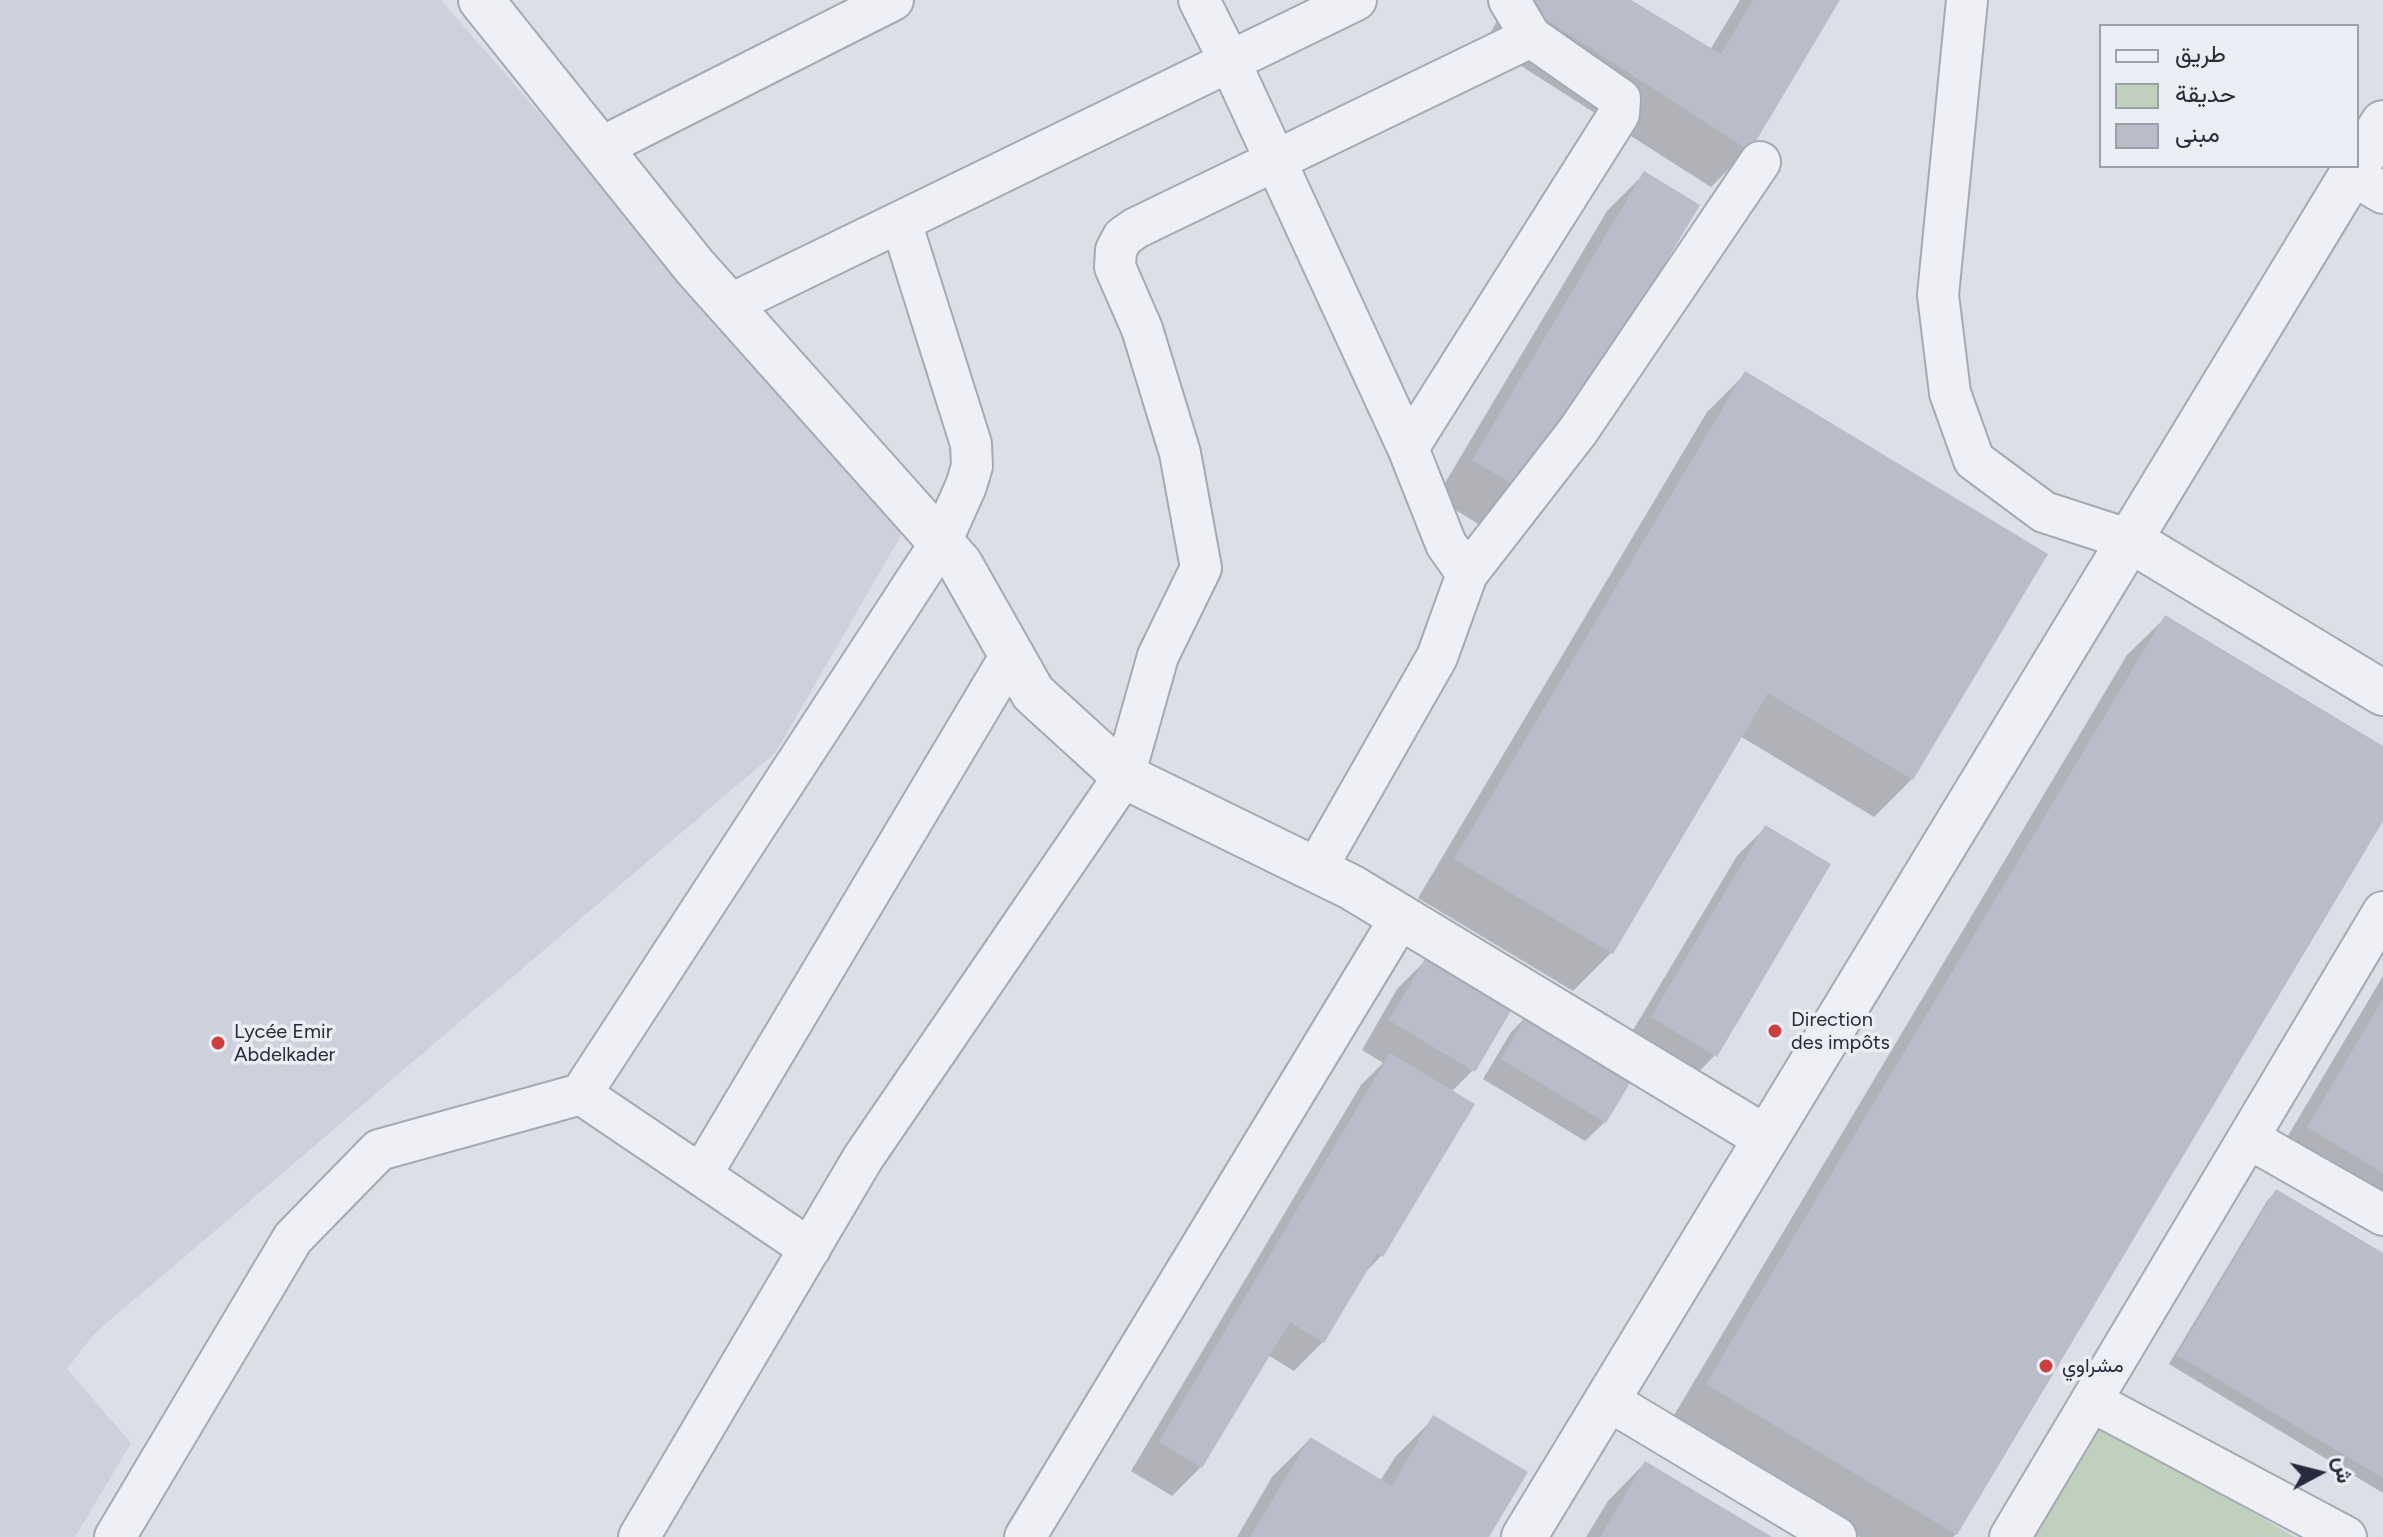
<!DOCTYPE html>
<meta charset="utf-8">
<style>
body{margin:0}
#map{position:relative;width:2383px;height:1537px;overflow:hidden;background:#dcdfe7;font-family:Figtree,Vazirmatn,sans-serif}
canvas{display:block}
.legend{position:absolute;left:2099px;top:24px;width:260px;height:144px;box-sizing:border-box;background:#ebeef4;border:2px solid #9ca0ab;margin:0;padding:10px 14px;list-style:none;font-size:24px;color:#262b3d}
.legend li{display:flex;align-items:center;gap:16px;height:40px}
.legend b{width:40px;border:2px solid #9ca0ab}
.north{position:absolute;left:2279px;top:1433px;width:80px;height:80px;-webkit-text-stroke:6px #ebeef4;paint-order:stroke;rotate:83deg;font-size:22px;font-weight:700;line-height:32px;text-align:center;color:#262b3d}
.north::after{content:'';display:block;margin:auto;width:28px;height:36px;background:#262b3d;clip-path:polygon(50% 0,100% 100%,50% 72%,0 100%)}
</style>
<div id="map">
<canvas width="2383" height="1537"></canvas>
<ul class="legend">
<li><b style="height:10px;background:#eff0f5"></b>طريق</li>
<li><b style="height:22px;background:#bfd1bd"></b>حديقة</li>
<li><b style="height:22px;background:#b9bdc9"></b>مبنى</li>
</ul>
<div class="north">ش</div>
</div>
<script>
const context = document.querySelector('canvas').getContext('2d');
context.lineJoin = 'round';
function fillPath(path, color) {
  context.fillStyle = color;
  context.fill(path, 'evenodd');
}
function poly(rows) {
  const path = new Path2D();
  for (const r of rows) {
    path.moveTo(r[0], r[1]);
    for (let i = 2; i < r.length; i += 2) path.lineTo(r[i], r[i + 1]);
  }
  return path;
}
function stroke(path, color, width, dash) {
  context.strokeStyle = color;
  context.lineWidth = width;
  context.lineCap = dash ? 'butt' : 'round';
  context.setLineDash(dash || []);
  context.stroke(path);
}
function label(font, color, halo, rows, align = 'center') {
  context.font = font + ' Figtree,Vazirmatn,sans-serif';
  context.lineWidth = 7;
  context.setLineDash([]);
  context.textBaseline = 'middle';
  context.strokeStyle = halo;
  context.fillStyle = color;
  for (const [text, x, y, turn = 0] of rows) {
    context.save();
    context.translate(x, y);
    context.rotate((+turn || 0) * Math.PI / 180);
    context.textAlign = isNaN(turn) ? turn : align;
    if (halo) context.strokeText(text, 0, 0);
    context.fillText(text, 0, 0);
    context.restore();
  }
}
fillPath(poly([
 [0,0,441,0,903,532,776,752,94,1334,67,1369,131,1443,75,1537,0,1537]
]), '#ced1db');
fillPath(poly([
 [2099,1424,2295,1537,2031,1537]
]), '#bfd1bd');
fillPath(poly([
 [1508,0,1627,0,1710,50,1740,0,1838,0,1749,149,1711,187,1485,43],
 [1645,173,1697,205,1488,530,1436,498,1607,211],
 [1745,374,1912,779,1874,817,1740,736,1611,953,1573,991,1418,898,1707,412],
 [2165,618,2383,748,2383,817,1956,1534,1953,1537,1860,1537,1670,1422,2127,655],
 [1766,827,1715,1055,1686,1085,1623,1047,1737,856],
 [1426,960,1473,1070,1451,1092,1381,1256,1363,1275,1323,1342,1294,1371,1268,1355,1201,1467,1172,1496,1131,1471,1361,1085,1383,1063,1362,1050,1397,989],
 [2383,976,2383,1234,2270,1166],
 [1531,1012,1605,1122,1585,1141,1483,1079,1511,1032],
 [2276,1191,2383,1256,2383,1493,2169,1364,2267,1201],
 [1434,1418,1487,1537,1237,1537,1272,1477,1310,1439,1380,1481,1396,1456],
 [1645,1463,1768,1537,1586,1537,1608,1501]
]), '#0003');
fillPath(poly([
 [1524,0,1631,0,1721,54,1753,0,1840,0,1750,151,1522,4],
 [1644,171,1700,205,1528,493,1472,460],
 [1745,371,2048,554,1913,780,1768,693,1613,954,1454,859],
 [2165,615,2383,746,2383,821,1957,1535,1706,1384],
 [1765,825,1831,864,1717,1057,1651,1017],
 [1426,957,1512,1009,1475,1072,1389,1020],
 [2383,999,2383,1173,2307,1127],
 [1530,1010,1636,1073,1606,1123,1501,1059],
 [1390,1053,1475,1104,1383,1257,1377,1254,1324,1343,1290,1322,1202,1468,1159,1442],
 [2276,1189,2383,1253,2383,1478,2177,1355],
 [1433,1415,1528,1472,1489,1537,1250,1537,1310,1437,1392,1486],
 [1645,1461,1772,1537,1600,1537]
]), '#b9bdc9');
const minor = poly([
 [1199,0,1230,62,1408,448,1446,544,1467,574],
 [1967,0,1938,295,1950,393,1974,460,2044,512,2130,540],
 [600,148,893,0],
 [2352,175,2383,193],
 [729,305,1356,0],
 [1408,448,1619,114,1620,99,1531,37,1509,0],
 [1316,869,1437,657,1467,574,1578,431,1760,162],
 [581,1094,810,1249],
 [2248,1138,2383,1215],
 [701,1175,1011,655],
 [1606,1399,1836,1537],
 [2091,1401,2346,1537],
 [115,1537,293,1238,379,1150,581,1094,941,542,966,486,972,466,971,444,901,222],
 [639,1537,863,1158,1124,776,1158,656,1201,568,1180,453,1142,329,1115,267,1116,250,1123,237,1136,228,1531,37],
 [1025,1537,1401,917],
 [2010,1537,2383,912]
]);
const tertiary = poly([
 [481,0,695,267,960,564,1033,693,1124,776,1351,887,1766,1138],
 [2130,540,2383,693],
 [1524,1537,2383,123]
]);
stroke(minor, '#a5a9b4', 44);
stroke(tertiary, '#a5a9b4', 48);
stroke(minor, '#eff0f5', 40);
stroke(tertiary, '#eff0f5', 44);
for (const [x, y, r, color] of [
 [1775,1031,8,"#cf3e3e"],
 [218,1043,8,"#cf3e3e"],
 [2046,1366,8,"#cf3e3e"]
]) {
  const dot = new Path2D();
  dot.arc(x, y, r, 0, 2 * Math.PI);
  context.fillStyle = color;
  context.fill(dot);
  stroke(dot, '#ebeef4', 3);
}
label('20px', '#262b3d', '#ebeef4', [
 ["Direction",1791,1020],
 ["des impôts",1791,1043],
 ["Lycée Emir",234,1032],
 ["Abdelkader",234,1055],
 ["مشراوي",2062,1366]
], 'left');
</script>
